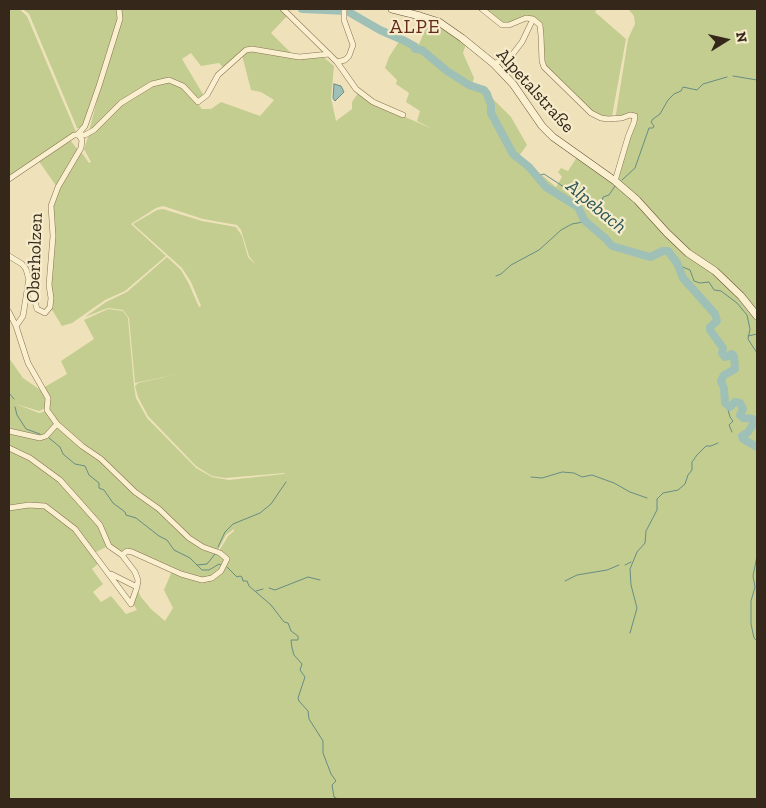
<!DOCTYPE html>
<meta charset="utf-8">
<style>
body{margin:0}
#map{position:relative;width:766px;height:808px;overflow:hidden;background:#efe2bb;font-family:"Zilla Slab",serif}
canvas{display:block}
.frame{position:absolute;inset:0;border:10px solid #35281a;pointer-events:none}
.north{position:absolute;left:701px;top:15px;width:50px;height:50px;-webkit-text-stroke:4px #f6eccb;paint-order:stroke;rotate:80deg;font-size:14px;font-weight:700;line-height:20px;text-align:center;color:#35281a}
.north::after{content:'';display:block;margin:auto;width:18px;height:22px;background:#35281a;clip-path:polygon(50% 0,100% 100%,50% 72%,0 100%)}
</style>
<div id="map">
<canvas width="766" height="808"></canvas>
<div class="frame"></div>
<div class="north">N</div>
</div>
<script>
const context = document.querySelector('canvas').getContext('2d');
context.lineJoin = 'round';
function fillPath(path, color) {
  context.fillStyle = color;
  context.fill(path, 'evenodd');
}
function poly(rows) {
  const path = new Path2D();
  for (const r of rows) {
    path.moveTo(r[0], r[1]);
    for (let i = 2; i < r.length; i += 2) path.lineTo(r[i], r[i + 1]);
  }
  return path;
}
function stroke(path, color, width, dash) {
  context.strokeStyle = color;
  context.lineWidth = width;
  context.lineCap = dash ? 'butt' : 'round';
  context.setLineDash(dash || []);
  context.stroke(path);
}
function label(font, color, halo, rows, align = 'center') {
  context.font = font + ' "Zilla Slab",serif';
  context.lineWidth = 4.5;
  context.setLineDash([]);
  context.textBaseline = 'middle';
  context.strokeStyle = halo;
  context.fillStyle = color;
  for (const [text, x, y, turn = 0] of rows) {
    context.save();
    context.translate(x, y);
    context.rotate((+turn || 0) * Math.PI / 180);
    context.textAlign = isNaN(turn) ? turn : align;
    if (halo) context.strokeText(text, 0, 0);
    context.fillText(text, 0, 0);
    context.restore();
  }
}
fillPath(poly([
 [9,9,19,9,27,16,76,132,9,177],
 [23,9,118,9,119,19,84,124,80,128,77,128,29,14],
 [121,9,281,9,287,16,271,33,293,55,250,48,224,68,219,63,201,66,191,53,182,59,204,96,197,98,169,79,141,88,92,130,89,131],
 [485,9,597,9,595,12,626,39,612,116,608,118,592,112,545,68,543,35,533,18,505,24],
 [623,9,757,9,757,312,689,252,618,180,629,138,635,121,629,114,621,117,616,116,616,114,628,39,635,24,634,16,629,10],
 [429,21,447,30,466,44,463,53,474,78,472,84,475,85,487,93,511,117,527,145,519,156,556,187,562,177,558,172,561,168,568,171,577,157,630,195,642,206,666,235,741,297,757,318,757,799,9,799,9,433,41,439,46,437,57,427,61,429,81,447,100,460,135,492,158,509,189,539,203,547,220,553,226,559,220,570,212,577,202,578,182,573,132,550,119,552,110,545,94,553,100,562,92,569,103,584,93,592,101,602,111,596,126,614,137,610,133,604,137,589,141,597,151,609,165,621,190,640,165,621,173,608,164,590,172,571,180,575,202,580,212,579,221,572,228,559,219,551,228,536,234,531,234,529,226,535,218,550,197,542,159,508,136,492,101,458,82,445,57,423,48,410,49,398,43,388,67,374,61,361,94,339,84,320,108,309,123,311,128,318,134,386,136,398,147,418,196,468,212,477,229,480,284,474,285,473,225,478,212,476,196,466,148,416,138,397,135,386,138,383,178,374,135,383,129,318,123,310,108,308,85,317,106,302,127,292,167,257,181,270,189,284,199,307,201,306,191,282,182,268,133,224,157,210,163,209,202,221,236,227,242,236,248,257,256,265,249,256,241,230,237,225,203,219,163,206,156,208,131,224,166,256,125,291,105,300,72,323,62,326,51,308,52,298,51,286,55,236,52,209,59,188,80,154,82,153,89,163,91,162,84,149,88,137,121,104,152,85,169,81,183,86,202,109,211,109,221,102,260,116,274,100,261,92,251,90,242,55,247,51,252,50,299,58,321,55,334,66,331,98,336,121,352,109,352,102,358,93,370,102,433,129,417,121,420,111,406,102,409,93,396,84,397,80,385,68,389,57,402,37,419,44],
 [70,140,78,150,57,187,38,160],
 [9,358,23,378,42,391,46,399,46,408,39,411,16,404,39,413,47,411,55,424,46,435,40,437,9,430]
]), '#c3cd8f');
const water = poly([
 [334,84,341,86,344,92,335,101,333,98,334,84]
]);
fillPath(water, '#9fc0b7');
stroke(water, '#678d85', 1);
stroke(poly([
 [733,76,757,80],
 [537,176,544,174,567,189,573,188,580,196,596,207,601,207,603,197,609,195,615,186],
 [622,180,635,168,649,128,653,128,654,126,651,122,653,119,660,114,668,100,674,94,681,91,683,87,697,90,703,84,727,77],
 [678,265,690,270,694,281,700,283,709,282,714,290,721,291,737,303,747,315,750,329,748,339,757,353],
 [496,276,501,274,511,265,539,250,561,230,572,224,583,222,584,220],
 [748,336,757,334],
 [9,393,14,399],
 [727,406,730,417,733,421,729,425,732,432],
 [15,407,17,415,26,429,40,434],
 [49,438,60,447,63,454,75,464,85,466,89,475,99,483,99,488,104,490,113,503,125,512,126,515,136,518,159,536,167,540,174,550,190,558,202,570,209,570,219,564,221,565],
 [531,477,542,478,562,472,574,473,582,477,592,475,614,483,630,492,647,498],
 [218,547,225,532,233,524,260,513,271,504,286,482],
 [757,556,753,576,755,587,751,601,751,624,754,638,757,641],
 [197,565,207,564,215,554],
 [625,565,631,562],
 [227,567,237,577,240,576,242,577,243,581,247,581,249,586,271,605,284,622,288,623,291,631,298,636,298,640,291,640,292,648,294,655,302,664,300,670,305,677,298,698,299,701,308,711,309,719,323,741,323,753,331,774,336,781,332,785,334,797,338,799],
 [565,581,577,575,607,570,619,565],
 [269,588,275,590,308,577,320,580],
 [256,591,263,589],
 [630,633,637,608,631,585,630,569,637,552,645,543,646,531,657,510,657,499,663,493,678,490,685,484,688,475,692,470,692,462,697,455,706,446,711,446,718,443]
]), '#678d85', 1);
stroke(poly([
 [302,9,347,11,380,30,405,41,414,46,415,49,422,50,447,71,469,85,484,90,487,94,491,105,491,113,513,154,529,167,546,187,578,207,584,220,606,239,612,246,650,257,663,251,668,251,677,263,683,278,715,314,717,321,710,327,710,330,723,348,722,353,725,357,732,354,734,356,735,369,724,375,721,381,724,388,725,403,730,407,735,402,740,403,743,409,740,415,743,418,753,419,754,423,748,432,742,436,743,439,757,447]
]), '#9fc0b7', 8);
const minor = poly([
 [283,9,337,62,356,89,373,102,403,115],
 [482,9,502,25,509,25,526,18,533,19,540,25,541,36,542,61,544,67,591,113,601,118,608,119,622,118,630,115,635,116,634,122,628,137,615,181],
 [337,62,345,60,349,56,353,45,344,20,344,9],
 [494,64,512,55,522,42,533,19],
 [78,134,85,126,99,86,120,19,119,9],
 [9,179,74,135,85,135,94,130,121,103,152,84,169,80,183,86,198,102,207,95,218,75,246,50,252,49,299,57,329,54],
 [9,256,22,264,26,269,37,309,45,313,50,307,51,298,49,285,53,236,51,206,58,187,81,148,82,140,78,134],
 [9,312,16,326,28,363,48,398,47,410,57,424,82,446,101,459,135,492,159,509,189,538,203,547,220,553,227,559,221,571,212,578,202,580,181,574,132,552,127,551,122,555],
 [16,326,23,316,29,278],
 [9,431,40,438,46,436,57,424],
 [9,448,30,458,60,480,100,525,109,546,122,555,135,572,138,580,137,587,131,604],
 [9,508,29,505,45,506,75,529,131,604],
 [111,574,137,587]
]);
const secondary = poly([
 [392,9,420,16,439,22,462,38,494,64,513,84,542,126,553,137,615,181,637,200,667,233,688,253,715,271,741,296,757,316]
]);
stroke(minor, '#877154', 6);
stroke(secondary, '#685238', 8);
stroke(minor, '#faefce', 5);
stroke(secondary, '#faefce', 7);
label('18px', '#35281a', '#f6eccb', [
 ["Alpetalstraße",535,91,48],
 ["Oberholzen",35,258,-88]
]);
label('italic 19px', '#285554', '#f6eccb', [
 ["Alpebach",596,207,40]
]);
context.letterSpacing = '1px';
label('20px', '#632b18', '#f6eccb', [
 ["ALPE",415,27]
]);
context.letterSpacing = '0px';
</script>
